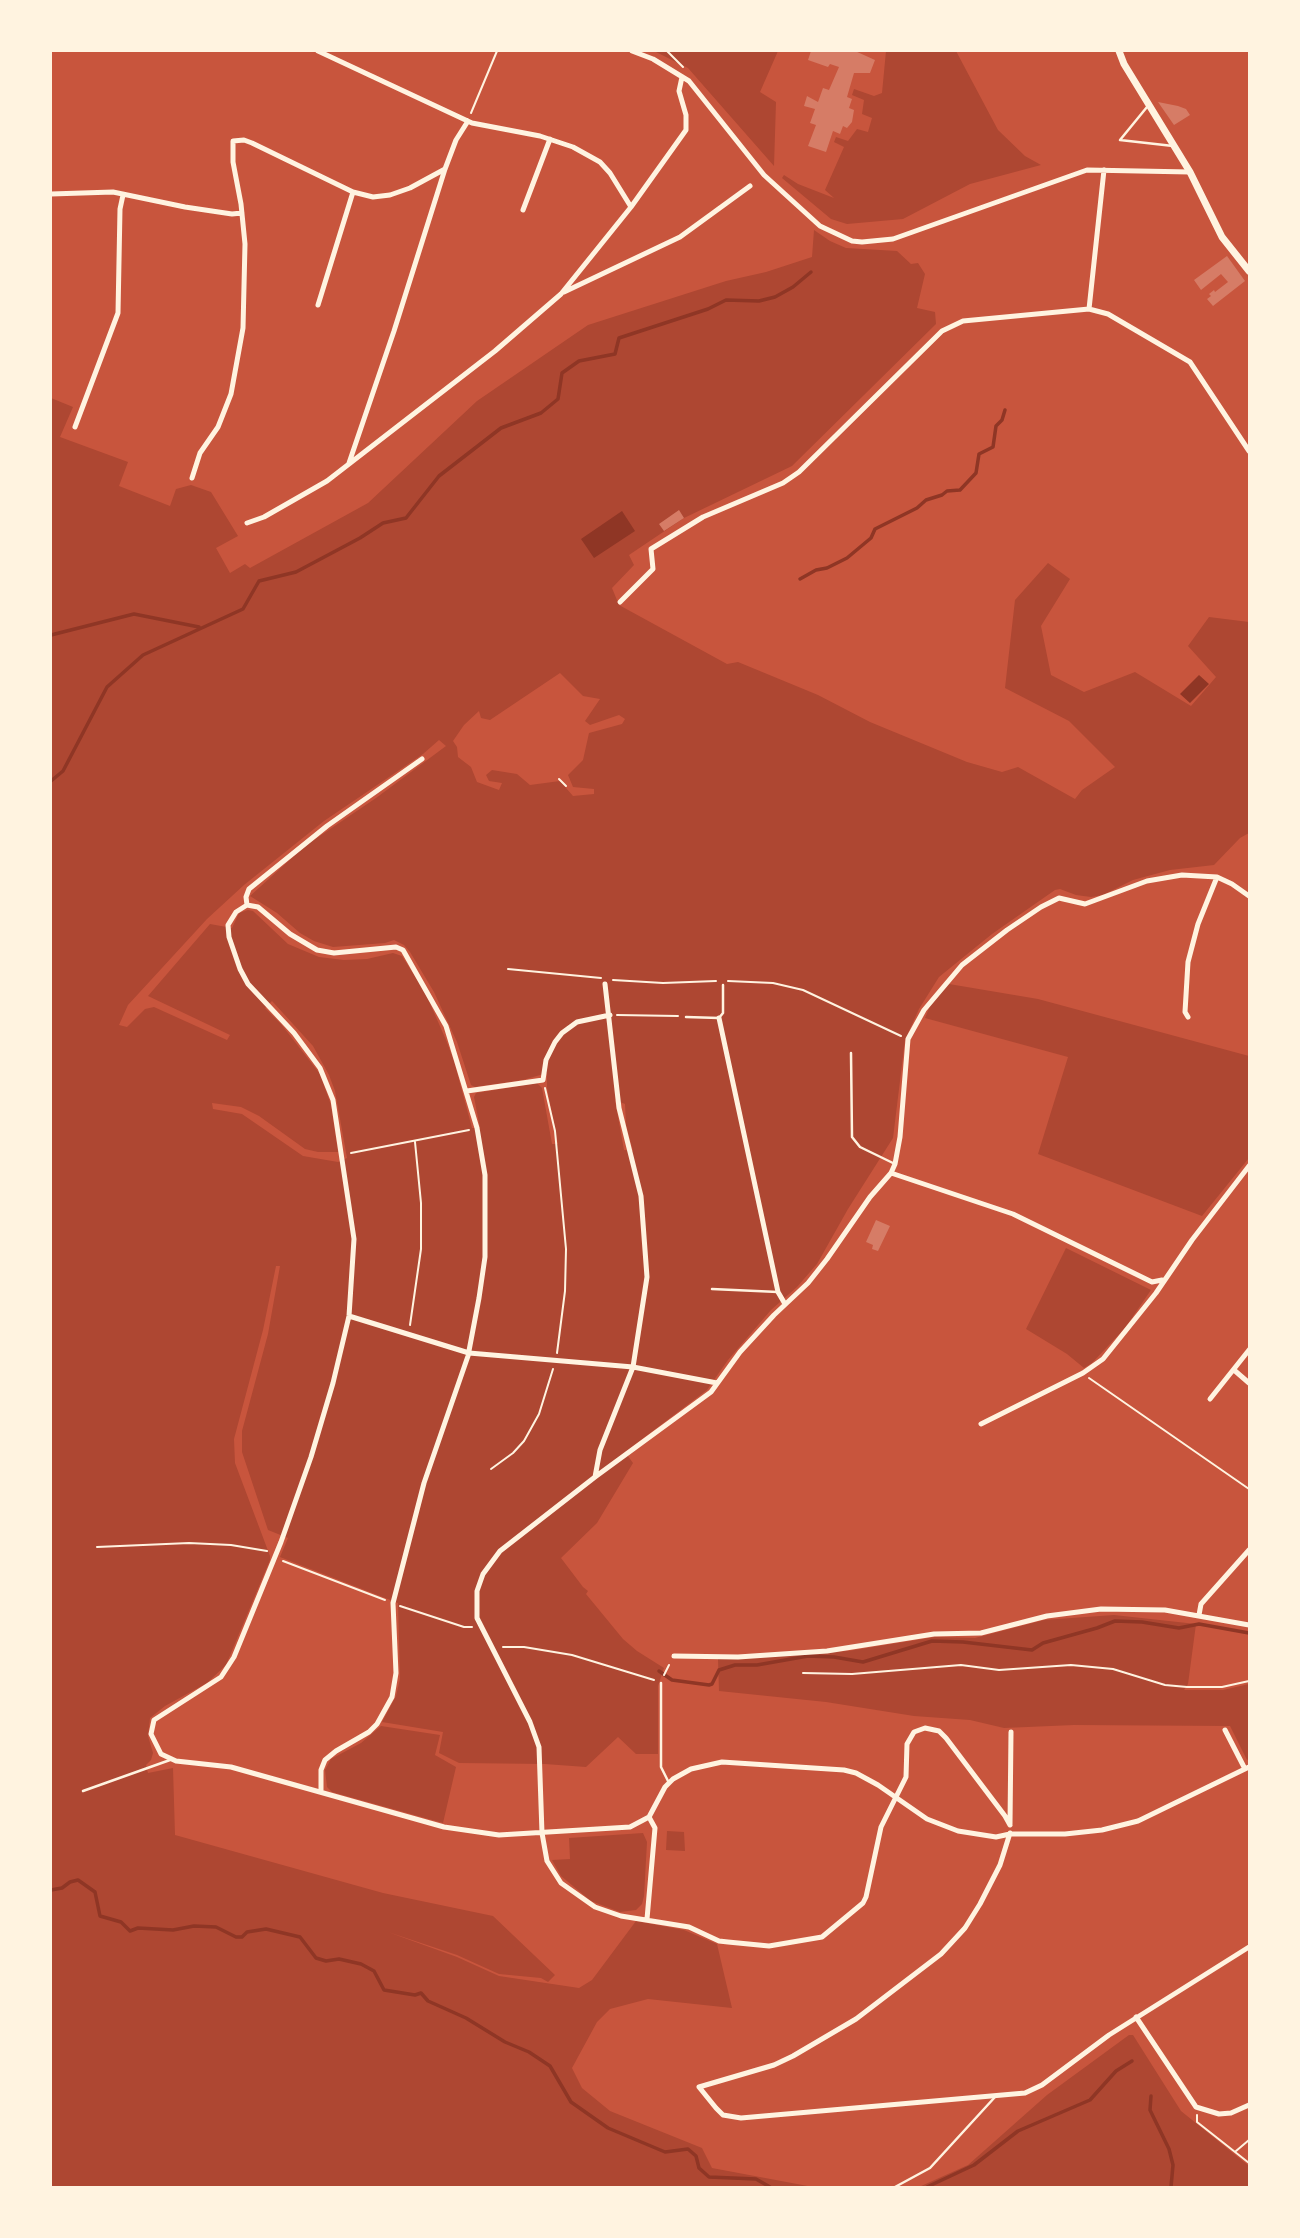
<!DOCTYPE html>
<style>
body{margin:0}
#map{position:relative;width:1300px;height:2238px;overflow:hidden;background:#c8553d;font-family:"Public Sans",sans-serif}
canvas{display:block}
.frame{position:absolute;inset:0;border:52px solid #fff3e0;pointer-events:none}
</style>
<div id="map">
<canvas width="1300" height="2238"></canvas>
<div class="frame"></div>
</div>
<script>
const context = document.querySelector('canvas').getContext('2d');
context.lineJoin = 'round';
function fillPath(path, color) {
  context.fillStyle = color;
  context.fill(path, 'evenodd');
}
function poly(rows) {
  const path = new Path2D();
  for (const r of rows) {
    path.moveTo(r[0], r[1]);
    for (let i = 2; i < r.length; i += 2) path.lineTo(r[i], r[i + 1]);
  }
  return path;
}
function stroke(path, color, width, dash) {
  context.strokeStyle = color;
  context.lineWidth = width;
  context.lineCap = dash ? 'butt' : 'round';
  context.setLineDash(dash || []);
  context.stroke(path);
}
fillPath(poly([
 [654,51,778,51,760,92,776,102,774,166,688,68],
 [886,51,956,51,998,130,1025,156,1041,165,970,184,903,219,847,224,831,219,782,178,784,175,798,184,834,198,825,190,844,147,834,142,836,137,848,141,857,129,868,132,872,118,862,114,864,100,852,95,854,89,874,96,882,93],
 [814,230,830,241,846,248,897,251,911,264,918,263,925,274,917,308,935,312,936,324,792,466,684,518,629,555,634,565,612,588,619,605,727,664,738,662,818,695,870,722,967,762,1002,772,1018,767,1075,799,1082,790,1115,767,1069,721,1005,688,1015,600,1048,563,1070,579,1041,626,1051,675,1084,692,1135,672,1191,706,1216,677,1188,646,1209,617,1249,622,1249,833,1240,838,1214,865,1170,870,1133,880,1103,895,1091,897,1076,895,1060,889,1055,890,992,934,939,977,919,1009,905,1040,893,1138,848,1209,817,1264,797,1287,771,1310,728,1360,707,1390,625,1452,633,1463,597,1523,561,1558,583,1587,588,1591,586,1594,623,1639,637,1651,664,1668,658,1686,658,1754,636,1754,618,1737,586,1767,545,1764,459,1763,439,1753,443,1732,382,1722,396,1696,400,1679,398,1603,280,1557,288,1538,268,1530,242,1452,242,1431,268,1334,280,1266,276,1266,263,1330,234,1439,235,1463,270,1556,270,1560,226,1665,207,1683,165,1706,150,1718,148,1736,153,1753,151,1760,146,1765,148,1773,173,1768,175,1835,383,1893,493,1916,555,1975,548,1982,541,1978,499,1974,457,1955,388,1932,457,1957,499,1976,579,1988,592,1980,636,1921,684,1930,717,1944,732,2008,648,1999,610,2009,597,2022,572,2068,582,2088,610,2111,702,2148,712,2168,813,2187,51,2187,51,398,73,407,60,437,128,462,119,486,170,506,176,489,191,485,211,492,238,536,216,548,230,573,245,564,250,568,368,503,477,401,588,325,726,281,766,272,812,257],
 [560,673,583,696,600,699,585,721,590,725,619,715,625,719,622,724,589,733,583,760,568,775,573,787,594,789,594,794,573,796,560,781,530,785,517,774,492,770,486,775,489,781,502,783,499,790,477,782,471,767,458,757,457,747,453,741,464,725,479,711,481,718,490,720],
 [439,740,446,746,376,798,305,846,250,896,277,913,300,933,314,941,333,947,385,943,394,940,404,945,410,952,434,992,457,1042,471,1085,475,1087,523,1080,547,1073,547,1088,558,1144,552,1144,542,1088,537,1083,476,1093,474,1097,480,1128,472,1128,454,1061,446,1040,425,992,402,956,393,953,367,959,344,960,319,957,288,944,253,911,248,910,239,913,232,928,210,924,148,996,230,1035,227,1040,154,1007,145,1009,127,1027,119,1025,128,1005,207,919,244,885,324,821,423,754],
 [272,1001,313,1046,329,1075,335,1091,347,1158,338,1162,303,1156,242,1114,213,1109,212,1103,241,1107,259,1116,305,1149,318,1152,338,1152,331,1105,320,1074,281,1024,265,1008],
 [615,1100,625,1104,626,1125,633,1151,624,1150],
 [949,984,1038,999,1249,1056,1249,1158,1202,1216,1038,1154,1068,1057,925,1018,932,1001],
 [1066,1248,1151,1290,1125,1328,1092,1363,1084,1368,1067,1354,1026,1329],
 [1114,1615,1196,1624,1188,1684,1184,1690,1223,1690,1249,1684,1249,1759,1247,1760,1230,1726,1074,1725,1004,1728,970,1720,914,1716,826,1702,719,1691,718,1659,848,1651,935,1637,975,1638,1044,1620],
 [381,1726,440,1735,435,1755,456,1767,443,1823,332,1792,327,1787,325,1770,331,1759,361,1743],
 [667,1831,684,1832,685,1851,666,1850],
 [643,1833,647,1842,644,1896,642,1904,636,1910,620,1912,591,1901,561,1876,552,1860,570,1859,569,1838],
 [1129,2035,1133,2035,1181,2111,1249,2166,1249,2187,919,2187,968,2165,1047,2095]
]), '#ae4732');
fillPath(poly([
 [622,511,635,531,594,558,581,539],
 [1199,675,1209,684,1190,703,1180,694]
]), '#8f3625');
stroke(poly([
 [800,579,816,570,827,568,847,558,871,538,875,529,917,508,926,500,942,495,947,491,960,490,976,473,979,454,993,447,996,426,1002,420,1005,410],
 [51,635,134,614,199,627],
 [51,781,63,771,107,687,143,655,243,609,259,581,296,572,360,538,383,523,406,518,439,476,501,428,541,413,558,399,562,373,579,361,615,354,619,338,708,309,726,300,759,301,775,297,793,287,811,272],
 [659,1671,672,1680,709,1685,712,1684,719,1670,735,1665,757,1665,808,1656,834,1657,863,1662,932,1641,963,1642,1032,1650,1043,1643,1097,1628,1115,1621,1142,1622,1179,1628,1199,1624,1249,1633],
 [51,1890,62,1888,70,1882,78,1880,95,1892,100,1916,121,1922,130,1931,138,1928,173,1930,194,1926,216,1927,236,1937,242,1937,247,1932,266,1929,300,1937,316,1958,326,1961,339,1959,361,1964,374,1971,384,1990,415,1995,421,1993,428,2001,466,2018,505,2042,529,2052,550,2066,571,2102,608,2128,665,2152,688,2149,696,2156,699,2168,709,2177,756,2179,770,2187],
 [1151,2096,1150,2110,1169,2149,1173,2165,1171,2187],
 [927,2187,974,2165,1018,2131,1090,2100,1116,2071,1132,2061]
]), '#8f3625', 3.5);
fillPath(poly([
 [811,51,855,51,875,60,870,73,854,73,847,97,852,99,849,108,854,110,852,122,847,128,843,126,840,134,833,131,826,152,808,146,816,125,810,123,815,109,804,106,807,96,818,102,823,88,829,90,839,67,830,64,828,67,808,60],
 [1158,102,1178,106,1186,109,1190,115,1174,125],
 [1227,256,1245,281,1213,306,1207,299,1211,296,1209,294,1214,290,1215,292,1228,282,1221,274,1201,290,1194,280],
 [679,510,684,518,664,531,659,524],
 [876,1220,890,1226,878,1251,872,1249,873,1245,866,1242]
]), '#d67c66');
stroke(poly([
 [667,51,683,67],
 [471,113,497,51],
 [559,779,566,786],
 [508,969,601,978],
 [613,980,663,983,716,981],
 [728,981,773,983,803,990,901,1036],
 [617,1015,678,1016],
 [545,1088,555,1131,566,1249,565,1291,557,1353],
 [351,1153,469,1130],
 [410,1325,421,1249,421,1203,415,1142],
 [1089,1378,1249,1489],
 [491,1469,513,1453,524,1441,539,1414,553,1369],
 [97,1547,189,1543,231,1545,267,1551],
 [283,1561,385,1600],
 [400,1606,464,1627,472,1627],
 [503,1647,524,1647,572,1655,654,1680],
 [803,1673,852,1674,961,1665,999,1670,1071,1665,1113,1669,1165,1685,1187,1687,1222,1687,1249,1681],
 [664,1675,669,1665],
 [1197,2115,1197,2122,1249,2163],
 [1236,2151,1249,2140]
]), '#fff3e0', 2);
stroke(poly([
 [1147,107,1120,140,1173,146],
 [686,1017,719,1018,723,1013,723,985],
 [851,1053,852,1137,860,1147,895,1164],
 [712,1289,778,1292],
 [661,1683,661,1767,669,1783],
 [83,1791,170,1760],
 [895,2187,930,2168,995,2097]
]), '#fff3e0', 2.5);
stroke(poly([
 [318,51,472,123,540,136,573,147,600,162,610,173,631,207,686,130,686,115,679,91,682,77],
 [632,51,653,59,689,81,764,175,820,226,852,241,862,242,893,239,1087,170,1190,172],
 [51,194,113,192,185,207,232,214,242,213],
 [523,210,550,139],
 [564,292,680,237,750,186],
 [318,305,353,192],
 [1089,309,1104,170],
 [75,427,118,313,120,209,123,195],
 [349,463,394,331,445,169,456,140,468,121],
 [192,478,200,453,218,427,231,394,243,328,245,244,241,204,233,162,233,141,244,140,252,143,353,192,373,197,390,195,410,188,445,169],
 [247,523,264,517,327,481,495,351,561,294,631,207],
 [620,602,653,569,651,549,703,517,783,483,799,472,942,331,963,321,1089,309,1108,314,1190,362,1249,451],
 [247,905,236,912,228,925,229,937,240,969,248,984,294,1033,320,1068,333,1100,354,1239,349,1316,333,1383,311,1457,281,1542,234,1657,221,1677,154,1720,151,1734,161,1754,176,1761,231,1767,444,1827,499,1835,630,1827,649,1817,665,1787,673,1779,691,1769,722,1762,844,1770,856,1773,878,1785,927,1819,958,1831,996,1837,1010,1834,1065,1834,1102,1830,1138,1821,1249,1767],
 [247,905,258,907,290,934,317,950,334,953,396,947,403,950,446,1026,477,1128,485,1175,485,1257,479,1298,468,1356,424,1483,393,1603,396,1673,392,1697,377,1724,369,1732,336,1751,325,1760,321,1770,321,1792],
 [247,905,246,897,249,889,327,826,422,759],
 [1188,1017,1185,1012,1188,962,1198,924,1217,877],
 [719,1018,778,1292,785,1304],
 [467,1091,543,1080,546,1060,555,1042,562,1033,577,1022,610,1015],
 [891,1173,1013,1214,1152,1282,1162,1280],
 [349,1316,469,1353,633,1367,717,1383],
 [1234,1370,1249,1383],
 [1210,1399,1249,1350],
 [981,1424,1083,1373,1103,1359,1156,1293,1192,1240,1249,1166],
 [595,1477,600,1450,633,1367,647,1277,641,1196,619,1108,605,984],
 [1199,1615,1201,1604,1249,1550],
 [674,1656,738,1657,827,1651,934,1634,981,1633,1047,1616,1101,1609,1165,1610,1249,1625],
 [1225,1730,1245,1769],
 [1010,1824,1011,1732],
 [1010,1825,1005,1816,946,1738,939,1731,925,1728,914,1732,907,1744,906,1777,881,1827,866,1897,863,1903,822,1937,769,1946,728,1942,719,1941,689,1927,621,1916,595,1907,561,1883,547,1861,542,1833,539,1747,530,1722,477,1618,477,1591,483,1574,500,1551,595,1477,711,1392,740,1352,774,1315,808,1283,827,1259,870,1197,891,1173,895,1164,900,1137,908,1039,924,1010,962,965,1007,930,1041,907,1059,898,1085,904,1147,881,1182,875,1217,877,1232,884,1249,896],
 [1010,1833,1000,1865,980,1904,965,1928,941,1954,856,2019,793,2056,774,2065,699,2087,716,2108,723,2115,741,2118,1025,2093,1042,2085,1109,2035,1249,1947],
 [647,1919,655,1828,649,1817],
 [1136,2017,1196,2107,1219,2114,1231,2113,1249,2105]
]), '#fff3e0', 5);
stroke(poly([
 [1119,51,1124,64,1190,172,1222,237,1249,271]
]), '#fff3e0', 7);
</script>
